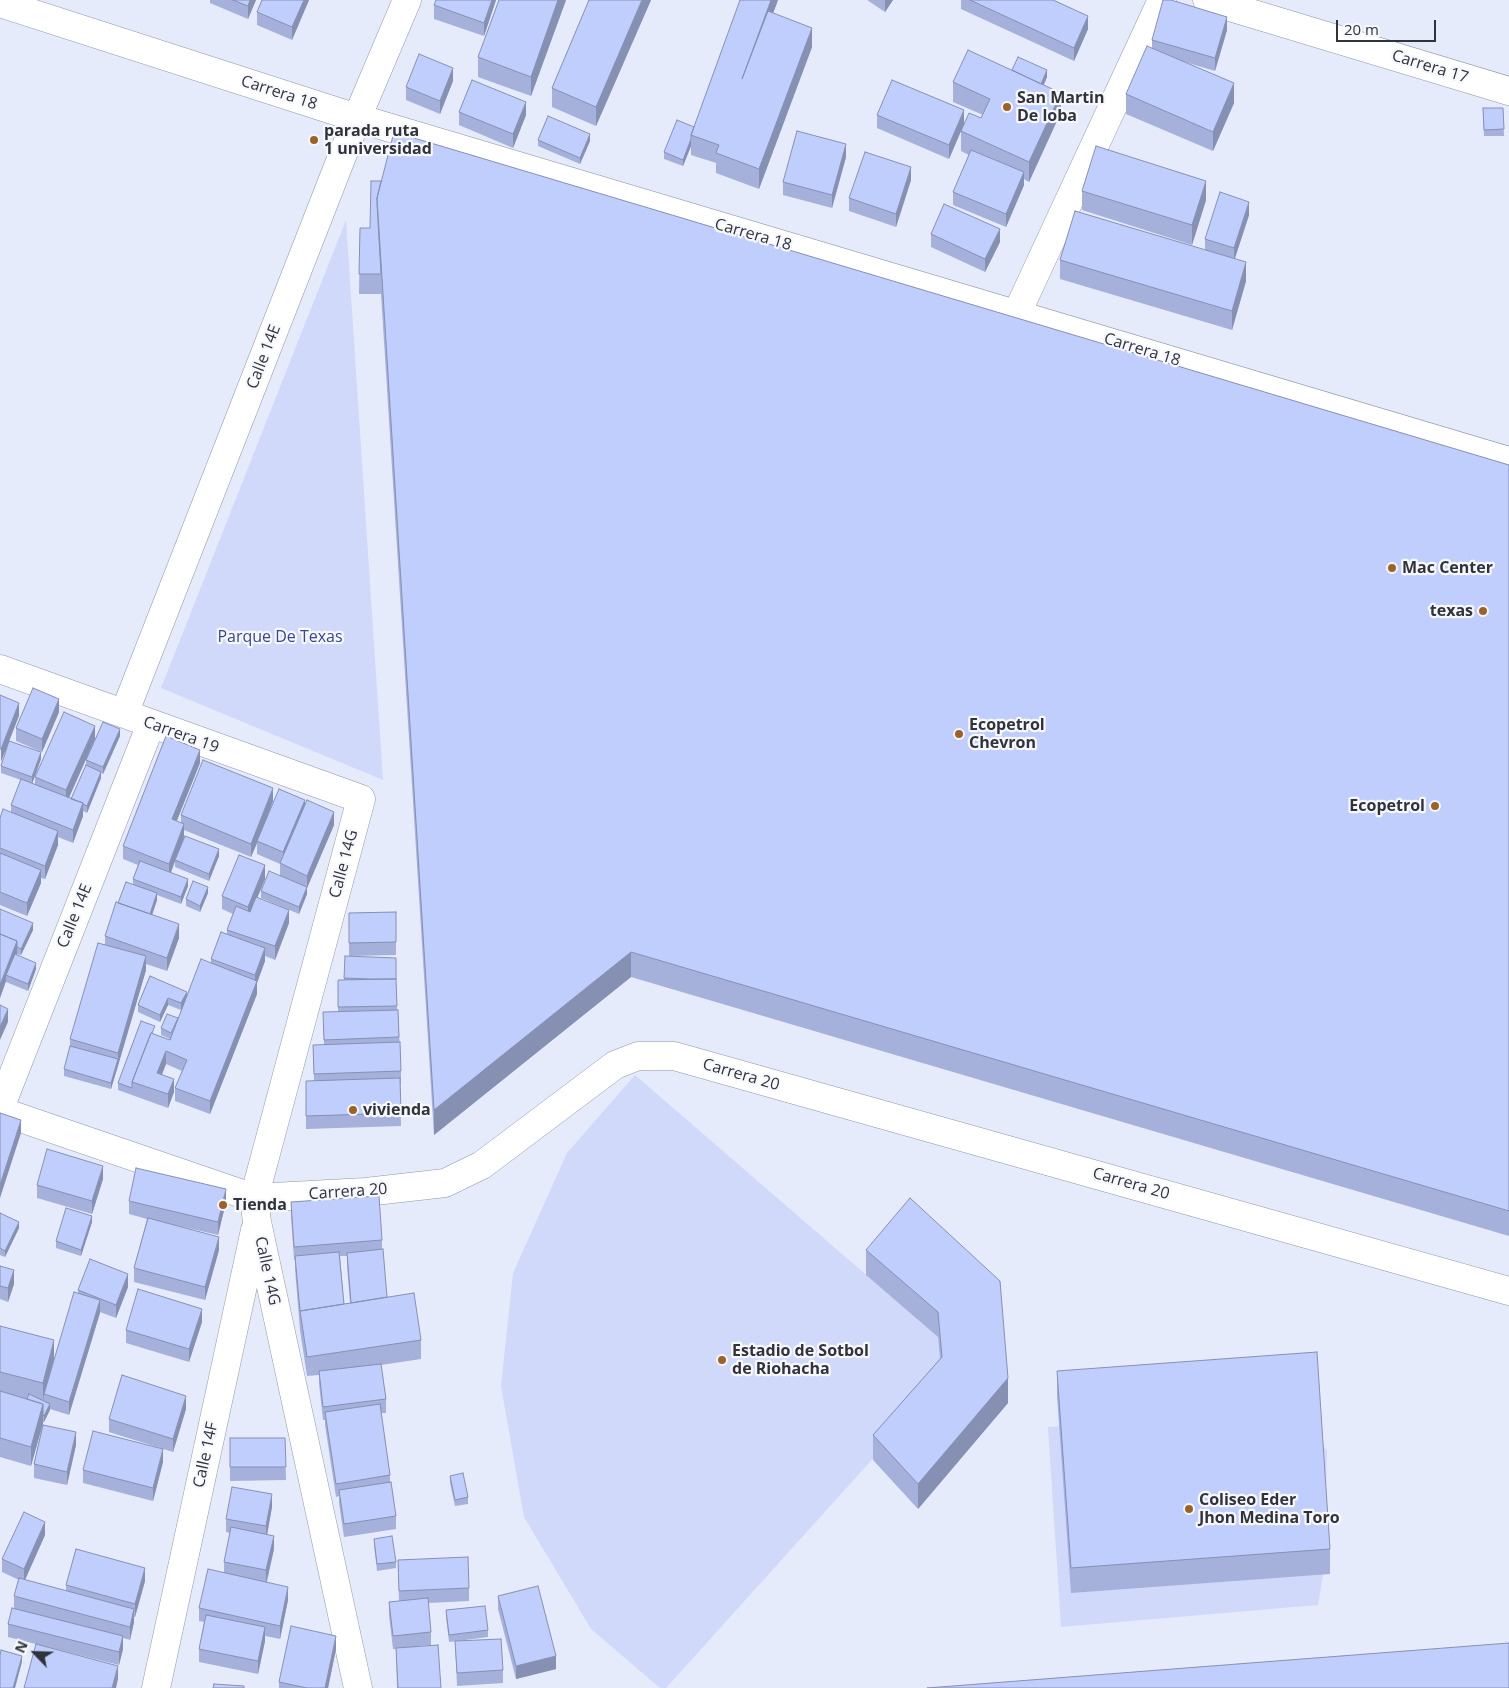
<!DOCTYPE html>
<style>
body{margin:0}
#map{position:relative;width:1509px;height:1688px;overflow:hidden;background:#e5ebfb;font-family:"Open Sans",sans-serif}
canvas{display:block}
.north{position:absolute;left:10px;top:1628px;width:50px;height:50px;-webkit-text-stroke:4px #f7f8fd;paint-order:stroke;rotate:294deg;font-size:14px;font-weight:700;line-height:20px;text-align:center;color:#31333b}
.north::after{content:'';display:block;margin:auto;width:18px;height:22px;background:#31333b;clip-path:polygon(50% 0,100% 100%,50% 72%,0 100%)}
.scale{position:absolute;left:1336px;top:20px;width:100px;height:22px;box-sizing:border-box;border:2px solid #31333b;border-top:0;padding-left:6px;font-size:15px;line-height:18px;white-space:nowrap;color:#31333b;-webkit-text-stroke:4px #f7f8fd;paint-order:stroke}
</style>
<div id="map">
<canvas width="1509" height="1688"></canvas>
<div class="north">N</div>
<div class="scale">20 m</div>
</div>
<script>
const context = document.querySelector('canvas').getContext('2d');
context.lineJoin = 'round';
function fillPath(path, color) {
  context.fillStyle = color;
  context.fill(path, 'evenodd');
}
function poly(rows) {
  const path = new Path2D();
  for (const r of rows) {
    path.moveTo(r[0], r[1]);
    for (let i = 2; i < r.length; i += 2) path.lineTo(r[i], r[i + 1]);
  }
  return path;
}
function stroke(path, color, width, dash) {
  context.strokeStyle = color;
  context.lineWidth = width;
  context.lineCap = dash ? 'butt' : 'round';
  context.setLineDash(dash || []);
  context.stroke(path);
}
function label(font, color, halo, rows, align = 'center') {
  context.font = font + ' "Open Sans",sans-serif';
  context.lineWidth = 4.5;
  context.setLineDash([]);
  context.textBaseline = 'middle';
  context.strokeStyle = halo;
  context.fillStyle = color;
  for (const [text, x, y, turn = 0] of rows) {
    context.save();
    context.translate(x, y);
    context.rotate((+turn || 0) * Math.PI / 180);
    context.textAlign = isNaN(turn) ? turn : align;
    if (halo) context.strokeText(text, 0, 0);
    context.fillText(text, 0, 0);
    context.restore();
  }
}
fillPath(poly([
 [346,220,383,780,161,688],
 [635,1075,938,1337,942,1382,666,1688,660,1688,591,1629,524,1517,501,1386,513,1273,567,1153],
 [1286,1412,1327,1450,1324,1569,1318,1605,1061,1627,1048,1427]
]), '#d0d9fa');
const street = poly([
 [1207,0,1509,91],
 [0,3,357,118,1509,461],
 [1017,313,1162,0],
 [0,669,361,799,254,1198,257,1222,358,1688],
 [124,714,357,118,407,0],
 [0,1108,151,724],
 [0,1111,254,1198,366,1192,445,1183,482,1165,615,1065,638,1056,674,1056,1509,1291],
 [156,1688,255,1230]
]);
stroke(street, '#9096aa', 29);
stroke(street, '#fff', 28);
fillPath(poly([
 [210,0,256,0,248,19,210,3],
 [309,0,292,40,257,25,257,12],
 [496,0,484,36,434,19,434,5],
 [566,0,531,96,478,77,478,57],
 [651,0,596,126,552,107,552,88],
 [778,0,773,13,812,47,759,189,716,173,716,163,691,155,691,146,683,166,664,159,664,152,694,127],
 [867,0,893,0,885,12],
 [961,0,1053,0,1088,29,1074,61,961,9],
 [1227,30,1215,71,1185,62,1234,103,1213,151,1126,114,1126,94,1152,48,1152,40],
 [1012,70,1047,77,1044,85,1061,112,1029,182,1024,179,1024,185,1006,227,953,205,953,192,969,155,961,151,961,131,981,118,983,115,953,102,953,82],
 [453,81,440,114,406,100,406,87],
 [1483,108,1503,108,1504,136,1484,136],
 [459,112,526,115,513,148,459,125],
 [877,115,964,124,949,159,877,128],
 [538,140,590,141,580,164,538,146],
 [846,157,832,208,783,195,783,182],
 [911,180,896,227,849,211,849,198],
 [1082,191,1206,200,1192,245,1082,210],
 [1249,215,1235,258,1246,281,1232,330,1060,279,1060,260,1205,250,1205,239],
 [360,228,1509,465,1509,1236,631,977,434,1135,381,294,359,294],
 [931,234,1000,242,985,272,931,247],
 [59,712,42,752,16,741,16,728],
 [120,736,103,774,101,773,101,778,87,813,83,811,83,816,73,843,58,837,58,845,45,879,41,878,41,883,27,916,0,905,0,818,11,812,11,805,21,780,1,773,1,766,41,759,32,784,35,785,35,777,95,739,69,798,71,799,86,765,86,760],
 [200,763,177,821,181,823,181,815,273,801,265,823,305,804,334,825,307,888,307,894,299,914,261,898,261,891,280,876,280,864,257,854,257,843,251,857,184,830,184,837,219,856,209,881,175,867,175,861,171,873,188,886,181,904,157,895,157,900,152,915,179,938,167,971,146,964,146,970,111,1089,64,1076,64,1069,70,1046,70,1039,105,945,105,936,118,903,133,884,133,879,138,865,123,859,123,846],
 [265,879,257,898,289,923,275,960,265,956,265,961,257,983,257,994,210,1114,175,1101,175,1088,182,1071,166,1064,162,1075,174,1092,168,1108,118,1090,118,1083,155,1033,154,1034,170,1040,170,1039,161,1035,161,1028,178,1020,181,1010,168,1005,160,1022,138,1012,138,1005,150,976,187,996,211,963,211,959,227,934,227,930,233,914,222,909,222,896],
 [208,893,200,912,186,906,186,899],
 [0,909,33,930,21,955,17,954,17,955,36,969,28,991,6,982,6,981,0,998],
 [396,912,396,955,349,956,349,913],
 [345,956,396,979,397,1010,398,1010,401,1071,401,1084,400,1084,401,1126,306,1129,306,1081,314,1081,313,1045,324,1045,323,1012,338,1012,338,980,344,980],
 [103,1179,92,1214,37,1198,37,1185],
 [129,1201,226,1202,218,1235,175,1225,219,1250,205,1300,134,1282,134,1268,147,1219,129,1214],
 [291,1202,382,1240,382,1249,387,1297,421,1340,421,1359,381,1365,386,1399,386,1413,381,1413,390,1475,390,1482,396,1516,396,1529,344,1537,339,1503,339,1496,336,1497,325,1425,325,1420,323,1420,319,1384,319,1375,307,1376,300,1330,295,1269,295,1260,294,1260,291,1215],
 [340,1256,347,1256,347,1266,350,1303,344,1304],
 [0,1213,19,1228,5,1257,0,1255],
 [92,1222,81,1256,56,1248,56,1241],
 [866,1250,1000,1281,1008,1403,918,1509,873,1460,873,1435,940,1359,938,1337,866,1275],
 [0,1266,14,1284,8,1302,0,1299],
 [128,1287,116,1318,100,1312,69,1415,50,1409,44,1422,43,1422,43,1425,76,1445,67,1485,34,1478,34,1464,42,1427,31,1466,0,1457,0,1326,54,1359,51,1369,78,1293,78,1290],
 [202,1322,189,1362,126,1343,126,1330],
 [1057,1371,1330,1549,1330,1574,1071,1593,1057,1396],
 [186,1409,173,1452,109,1432,109,1419],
 [230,1438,285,1438,286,1480,230,1481],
 [163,1462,153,1501,83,1483,83,1470],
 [450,1476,468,1497,468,1504,455,1506,450,1483],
 [272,1507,267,1535,274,1549,267,1582,288,1600,280,1639,265,1636,265,1641,258,1674,199,1662,199,1649,204,1622,199,1621,199,1608,224,1572,224,1562,230,1533,226,1532,226,1519],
 [45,1535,25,1580,66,1591,66,1585,145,1581,135,1617,134,1617,134,1622,130,1640,123,1638,123,1649,119,1665,8,1637,8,1624,14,1609,14,1596,19,1580,2,1572,2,1559],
 [374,1539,396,1562,396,1568,377,1571,374,1545],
 [398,1560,469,1588,469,1601,428,1603,431,1632,431,1645,419,1646,441,1688,397,1688,396,1649,393,1649,389,1615,389,1602,399,1601],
 [498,1596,556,1669,516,1679,498,1609],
 [446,1610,488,1630,488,1637,449,1642,446,1617],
 [455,1641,503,1670,503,1683,457,1686],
 [336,1649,328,1688,279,1688,279,1682]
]), '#a5b1da');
fillPath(poly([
 [250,0,256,0,248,19,248,6],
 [304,0,309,0,292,40,292,27],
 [492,0,496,0,484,36,484,23],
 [558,0,566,0,531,96,531,77],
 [642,0,651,0,596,126,596,107],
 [771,0,778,0,742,98,742,79],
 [885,0,893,0,885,12],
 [1088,16,1088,29,1074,61,1074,48],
 [1227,17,1227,30,1215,71,1215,58],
 [812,28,812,47,759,189,759,169],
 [453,68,453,81,440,114,440,101],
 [1047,70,1047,77,1038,97,1038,90],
 [1234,83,1234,103,1213,151,1213,132],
 [1061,93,1061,112,1029,182,1029,162],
 [526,102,526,115,513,148,513,134],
 [964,110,964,124,949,159,949,145],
 [590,134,590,141,580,164,580,158],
 [691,139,691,146,683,166,683,160],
 [846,144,846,157,832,208,832,195],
 [911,167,911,180,896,227,896,214],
 [1024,172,1024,185,1006,227,1006,214],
 [1206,181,1206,200,1192,245,1192,225],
 [1249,202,1249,215,1234,261,1234,248],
 [1000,229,1000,242,985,272,985,259],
 [1246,262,1246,281,1232,330,1232,311],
 [59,699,59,712,42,752,42,739],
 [19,703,19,716,1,762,1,749],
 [95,726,95,739,66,804,66,790],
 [120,729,120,736,103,774,103,767],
 [200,750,200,763,172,832,172,819],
 [41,752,41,759,32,784,32,777],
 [101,772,101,778,87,813,87,806],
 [273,788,273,801,258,841,257,841,257,843,251,857,251,844],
 [305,800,305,813,283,865,283,852],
 [83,803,83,816,73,843,73,830],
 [334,812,334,825,307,888,307,894,299,914,299,907,307,887,307,876],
 [184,824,184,837,169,877,169,864],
 [58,831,58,845,45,879,45,866],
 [219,849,219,856,209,881,209,874],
 [265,865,265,879,248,920,248,907],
 [41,870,41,883,27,916,27,903],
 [188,879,188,886,181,904,181,897],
 [208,887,208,893,200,912,200,906],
 [157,893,157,900,148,927,148,920],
 [289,910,289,923,275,960,275,946],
 [33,923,33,930,21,955,21,949],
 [179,924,179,938,167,971,167,958],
 [17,941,17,954,8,976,6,975,6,981,0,998,0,985],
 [265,948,265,961,257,983,257,994,210,1114,210,1101,255,986,255,975],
 [631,952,631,977,434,1135,434,1110],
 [146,956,146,970,118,1066,118,1053],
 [36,963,36,969,28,991,28,984],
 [187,992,187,998,181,1010,181,1003],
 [168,998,168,1005,160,1022,160,1015],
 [8,1009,8,1022,0,1040,0,1027],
 [166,1051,166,1064,157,1086,157,1073],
 [118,1059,118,1066,111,1089,111,1083],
 [174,1079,174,1092,168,1108,168,1094],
 [21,1120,21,1133,0,1198,0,1185],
 [103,1166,103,1179,92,1214,92,1201],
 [226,1189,226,1202,218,1235,218,1222],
 [92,1216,92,1222,81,1256,81,1250],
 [19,1222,19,1228,5,1257,5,1251],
 [219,1237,219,1250,205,1300,205,1287],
 [14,1270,14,1284,8,1302,8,1288],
 [128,1274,128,1287,116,1318,116,1305],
 [100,1300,100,1313,69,1415,69,1402],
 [202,1309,202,1322,189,1362,189,1349],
 [54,1340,54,1359,45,1394,44,1394,43,1403,43,1383],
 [1008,1378,1008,1403,918,1509,918,1484],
 [186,1396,186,1409,173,1452,173,1439],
 [43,1404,43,1423,31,1466,31,1447],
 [50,1404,50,1410,44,1422,44,1416],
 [76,1432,76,1445,67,1485,67,1472],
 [163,1449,163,1462,153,1501,153,1488],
 [272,1494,272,1507,266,1540,266,1526],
 [45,1522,45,1535,24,1582,24,1569],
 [274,1536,274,1549,266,1583,266,1570],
 [145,1568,145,1581,135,1617,135,1604],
 [288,1587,288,1600,280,1639,280,1626],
 [134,1609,134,1622,130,1640,130,1627],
 [265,1627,265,1641,258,1674,258,1661],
 [123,1636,123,1649,119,1665,119,1652],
 [336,1636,336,1649,328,1688,325,1688],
 [22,1656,22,1662,15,1688,13,1688],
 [556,1656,556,1669,516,1679,516,1666],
 [118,1666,118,1679,116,1688,112,1688]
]), '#8690b2');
const building = poly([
 [233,0,250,0,248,6,233,0],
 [262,0,304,0,292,27,257,12,262,0],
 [436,0,492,0,484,23,434,5,436,0],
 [499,0,558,0,531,77,478,57,499,0],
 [589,0,642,0,596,107,552,88,589,0],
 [740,0,771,0,742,79,768,11,812,28,759,169,716,153,719,145,691,135,740,0],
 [970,0,1053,0,1088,16,1074,48,970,0],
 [1163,0,1171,0,1227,17,1215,58,1152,40,1163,0],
 [1147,46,1234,83,1213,132,1126,94,1147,46],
 [968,50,1061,93,1029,162,961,131,969,113,981,118,990,99,953,82,968,50],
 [419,54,453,68,440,101,406,87,419,54],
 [1018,57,1047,70,1041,84,1012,70,1018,57],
 [472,80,526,102,513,134,459,112,472,80],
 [892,80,964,110,949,145,877,115,892,80],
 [1483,108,1503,108,1504,129,1484,130,1483,108],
 [548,116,590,134,580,158,538,140,548,116],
 [677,120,694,127,691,135,691,139,683,160,664,152,677,120],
 [797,131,846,144,832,195,783,182,797,131],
 [394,132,1509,465,1509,1211,631,952,434,1110,377,198,394,132],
 [1096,146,1206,181,1192,225,1082,191,1096,146],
 [971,150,1024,172,1006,214,953,192,971,150],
 [865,152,911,167,896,214,849,198,865,152],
 [371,181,381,181,377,198,377,204,381,274,359,274,360,228,370,228,371,181],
 [1220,192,1249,202,1234,248,1205,239,1220,192],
 [944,204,1000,229,985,259,931,234,944,204],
 [1075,211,1246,262,1232,311,1060,260,1075,211],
 [33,688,59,699,42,739,16,728,33,688],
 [0,695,19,703,1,749,0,749,0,695],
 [64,712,95,726,66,790,35,777,64,712],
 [103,722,120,729,103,767,86,760,103,722],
 [166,736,200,750,172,819,184,824,169,864,123,846,166,736],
 [9,741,41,752,32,777,1,766,9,741],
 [203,760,273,788,251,844,181,815,203,760],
 [86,765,101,772,87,806,83,804,83,803,71,799,86,765],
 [21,779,83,803,73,830,11,805,21,779],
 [279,789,305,800,283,852,257,841,279,789],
 [307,800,334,812,307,876,280,863,307,800],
 [3,809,58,831,45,866,0,848,0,818,3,809],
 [185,836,219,849,209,874,175,860,185,836],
 [0,853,41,870,27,903,0,892,0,853],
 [239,855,265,865,248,907,222,896,239,855],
 [140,861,188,879,181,897,133,879,140,861],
 [269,871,307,887,299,907,261,891,269,871],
 [193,881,208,887,200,906,186,899,193,881],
 [126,882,157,893,150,914,118,903,126,882],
 [256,897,289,910,275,946,227,930,236,906,250,912,256,897],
 [116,902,179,924,167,958,105,936,116,902],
 [0,909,33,923,21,949,17,947,17,941,0,934,0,909],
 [396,912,396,942,349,943,349,913,396,912],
 [221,932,265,948,255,975,211,959,221,932],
 [0,934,17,941,0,985,0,934],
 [98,943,146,956,118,1053,70,1039,98,943],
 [15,954,36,963,28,984,6,975,15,954],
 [345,956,396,958,396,979,370,979,344,978,345,956],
 [201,959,257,981,210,1101,175,1088,187,1060,166,1051,157,1073,174,1079,168,1094,132,1082,151,1033,170,1040,201,959],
 [150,976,187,992,181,1003,168,998,160,1015,138,1005,150,976],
 [396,979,397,1006,338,1007,338,980,396,979],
 [0,1005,8,1009,0,1027,0,1005],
 [398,1010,399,1037,324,1040,323,1012,398,1010],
 [167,1014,178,1018,171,1033,161,1028,167,1014],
 [141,1021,155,1026,152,1033,151,1033,132,1082,132,1088,118,1083,141,1021],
 [400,1042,401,1071,314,1074,313,1045,400,1042],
 [70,1046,118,1059,111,1083,64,1069,70,1046],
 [400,1078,401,1113,306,1116,306,1081,400,1078],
 [0,1113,21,1120,0,1185,0,1113],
 [47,1149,103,1166,92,1201,37,1185,47,1149],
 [136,1168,226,1189,218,1222,129,1201,136,1168],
 [379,1196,382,1240,294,1247,291,1202,379,1196],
 [910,1198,1000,1281,1008,1378,918,1484,873,1435,942,1357,938,1312,866,1250,910,1198],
 [66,1208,92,1216,81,1250,56,1241,66,1208],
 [0,1213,19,1222,5,1251,0,1248,0,1213],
 [148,1218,219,1237,205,1287,134,1268,148,1218],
 [383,1249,387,1297,351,1303,347,1253,383,1249],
 [339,1252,344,1304,300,1311,295,1256,339,1252],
 [90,1259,128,1274,116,1305,78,1290,90,1259],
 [0,1266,14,1270,8,1288,0,1286,0,1266],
 [138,1289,202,1309,189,1349,126,1330,138,1289],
 [74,1292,100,1300,69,1402,44,1394,74,1292],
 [414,1293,421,1340,307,1357,300,1311,414,1293],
 [0,1326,54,1340,43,1383,0,1372,0,1326],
 [1317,1352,1330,1549,1071,1568,1057,1371,1317,1352],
 [381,1364,386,1399,323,1407,319,1371,381,1364],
 [122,1375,186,1396,173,1439,109,1419,122,1375],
 [0,1391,43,1404,31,1447,0,1438,0,1391],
 [29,1394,50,1404,44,1416,43,1415,43,1404,27,1399,29,1394],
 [380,1404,390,1475,336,1484,325,1412,380,1404],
 [43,1425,76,1432,67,1472,34,1464,43,1425],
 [93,1431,163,1449,153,1488,83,1470,93,1431],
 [230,1438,285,1438,286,1467,230,1467,230,1438],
 [463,1473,468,1497,455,1500,450,1476,463,1473],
 [391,1482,396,1516,344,1524,339,1490,391,1482],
 [232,1487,272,1494,266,1526,226,1519,232,1487],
 [24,1512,45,1522,24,1569,2,1559,24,1512],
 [231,1527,274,1536,266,1570,224,1562,231,1527],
 [392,1536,396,1562,377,1564,374,1539,392,1536],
 [76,1549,145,1568,135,1604,66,1585,76,1549],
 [468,1557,469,1588,399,1591,398,1560,468,1557],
 [208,1569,288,1587,280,1626,199,1608,208,1569],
 [19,1578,134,1609,130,1627,14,1596,19,1578],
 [538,1586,556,1656,516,1666,498,1596,538,1586],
 [428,1598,431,1632,393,1636,389,1602,428,1598],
 [485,1606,488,1630,449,1635,446,1610,485,1606],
 [12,1608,123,1636,119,1652,8,1624,12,1608],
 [206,1615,265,1627,258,1661,199,1649,206,1615],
 [291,1626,336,1636,325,1688,307,1688,279,1682,291,1626],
 [501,1639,503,1670,457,1673,455,1641,501,1639],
 [1509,1643,1509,1688,927,1688,1509,1643],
 [36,1644,118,1666,112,1688,24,1688,36,1644],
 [438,1645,441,1688,398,1688,396,1648,438,1645],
 [1,1650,22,1656,13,1688,0,1688,0,1655,1,1650],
 [214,1684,244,1686,244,1688,213,1688,214,1684]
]);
fillPath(building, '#c0cefe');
stroke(building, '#8690b2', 1);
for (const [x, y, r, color] of [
 [1007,107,5,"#9e6225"],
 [314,140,5,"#9e6225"],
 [1392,568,5,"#9e6225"],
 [1483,611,5,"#9e6225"],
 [959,734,5,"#9e6225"],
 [1435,806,5,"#9e6225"],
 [353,1110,5,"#9e6225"],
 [223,1205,5,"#9e6225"],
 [722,1360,5,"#9e6225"],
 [1189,1509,5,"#9e6225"]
]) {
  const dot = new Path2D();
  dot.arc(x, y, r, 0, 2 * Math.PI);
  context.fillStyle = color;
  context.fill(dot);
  stroke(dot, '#f7f8fd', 2);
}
label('16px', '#31333b', '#f7f8fd', [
 ["Carrera 17",1430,67,17],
 ["Carrera 18",279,93,18],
 ["Carrera 18",753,235,16],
 ["Carrera 18",1142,350,17],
 ["Calle 14E",264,357,-69],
 ["Carrera 19",181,735,20],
 ["Calle 14G",344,864,-75],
 ["Calle 14E",75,916,-68],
 ["Carrera 20",741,1075,16],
 ["Carrera 20",1131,1184,16],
 ["Carrera 20",348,1192,-4],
 ["Calle 14G",267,1271,78],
 ["Calle 14F",206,1455,-78]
]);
label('bold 16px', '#31333b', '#f7f8fd', [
 ["San Martin",1017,98],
 ["De loba",1017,116],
 ["parada ruta",324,131],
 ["1 universidad",324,149],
 ["Mac Center",1402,568],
 ["texas",1473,611,"right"],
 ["Ecopetrol",969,725],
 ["Chevron",969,743],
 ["Ecopetrol",1425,806,"right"],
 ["vivienda",363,1110],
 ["Tienda",233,1205],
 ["Estadio de Sotbol",732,1351],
 ["de Riohacha",732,1369],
 ["Coliseo Eder",1199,1500],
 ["Jhon Medina Toro",1199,1518]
], 'left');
label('16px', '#36449d', '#f7f8fd', [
 ["Parque De Texas",280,637]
]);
</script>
